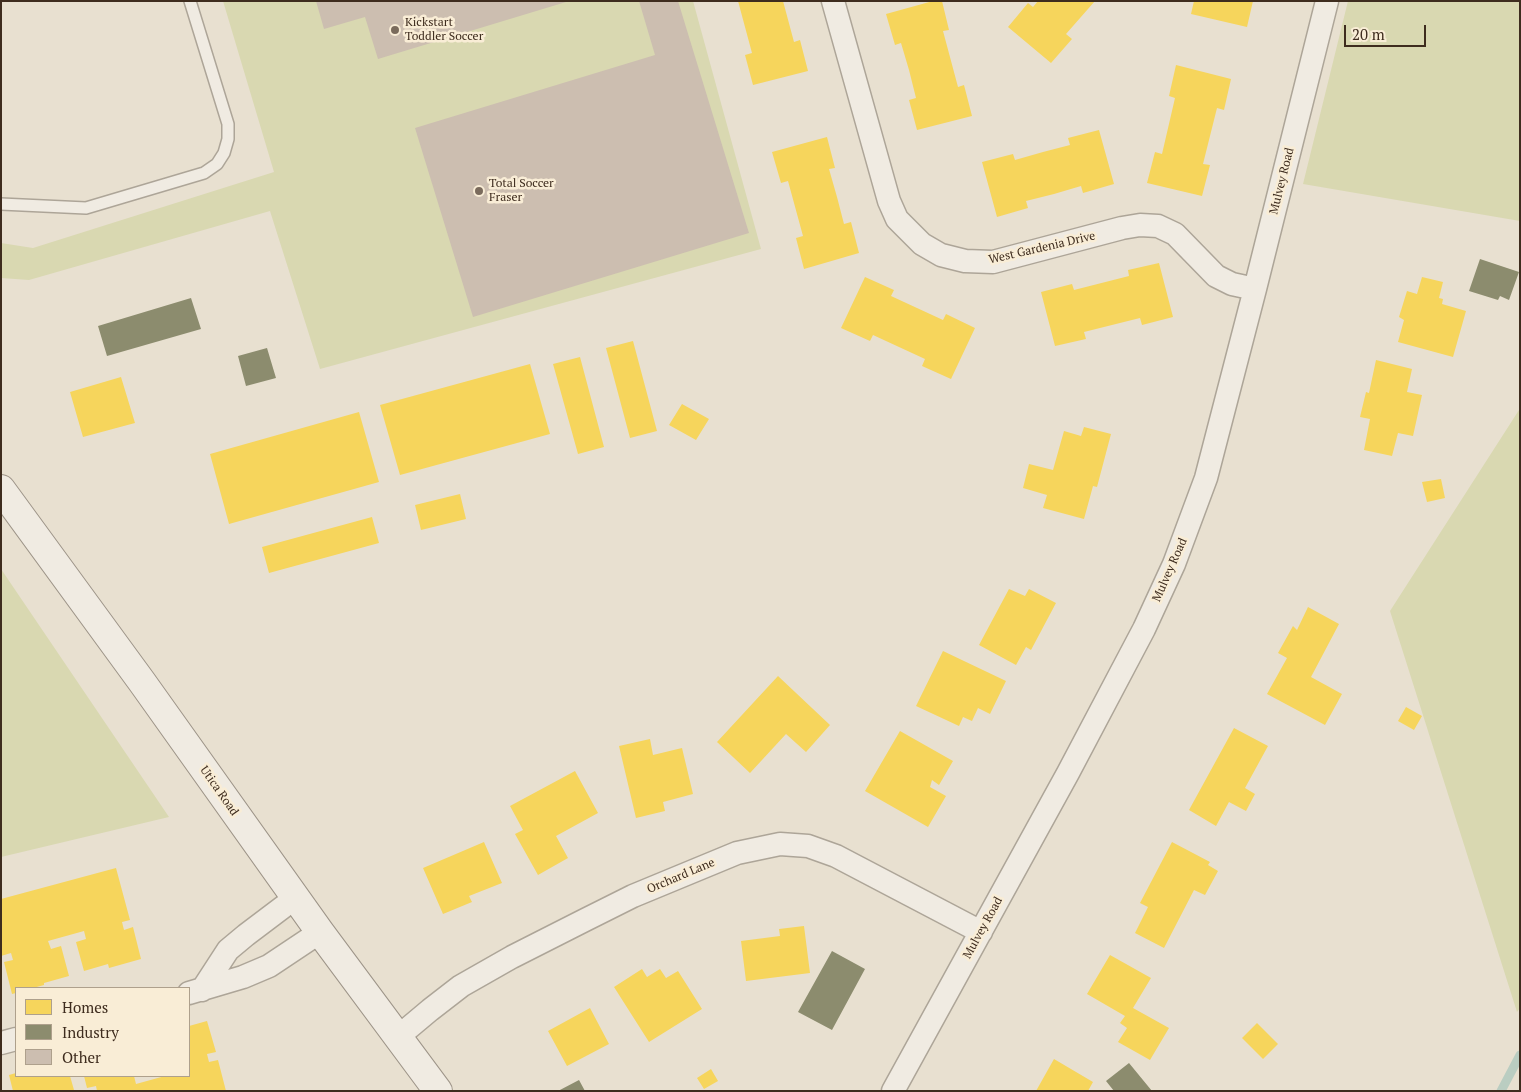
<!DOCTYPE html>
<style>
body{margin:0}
#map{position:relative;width:1521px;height:1092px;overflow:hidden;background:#e8e0d0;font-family:"PT Serif",serif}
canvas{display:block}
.frame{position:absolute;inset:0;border:2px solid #3e2c1e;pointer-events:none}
.legend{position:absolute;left:15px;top:987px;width:175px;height:90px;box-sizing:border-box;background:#f9edd6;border:1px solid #aea08c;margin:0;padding:6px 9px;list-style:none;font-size:15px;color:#3e2c1e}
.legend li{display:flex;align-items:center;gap:10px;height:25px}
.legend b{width:25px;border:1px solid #aea08c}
.scale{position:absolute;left:1344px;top:25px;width:82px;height:22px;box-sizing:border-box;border:2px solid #3e2c1e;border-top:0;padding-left:6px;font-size:15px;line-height:18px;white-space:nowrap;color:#3e2c1e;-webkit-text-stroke:4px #f9edd6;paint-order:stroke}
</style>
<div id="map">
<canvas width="1521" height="1092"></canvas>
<div class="frame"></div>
<ul class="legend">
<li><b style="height:14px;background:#f6d55c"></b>Homes</li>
<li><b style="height:14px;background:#8c8c6e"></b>Industry</li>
<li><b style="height:14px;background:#ccbeb0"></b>Other</li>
</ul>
<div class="scale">20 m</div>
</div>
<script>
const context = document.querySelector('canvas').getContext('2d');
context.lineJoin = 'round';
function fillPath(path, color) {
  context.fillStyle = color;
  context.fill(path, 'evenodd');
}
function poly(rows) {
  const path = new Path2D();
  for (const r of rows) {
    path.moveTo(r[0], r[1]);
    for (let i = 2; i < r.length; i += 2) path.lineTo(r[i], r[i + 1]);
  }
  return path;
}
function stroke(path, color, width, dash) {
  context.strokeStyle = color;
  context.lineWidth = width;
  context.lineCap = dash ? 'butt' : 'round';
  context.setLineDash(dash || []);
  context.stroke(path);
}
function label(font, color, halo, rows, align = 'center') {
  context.font = font + ' "PT Serif",serif';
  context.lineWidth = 5;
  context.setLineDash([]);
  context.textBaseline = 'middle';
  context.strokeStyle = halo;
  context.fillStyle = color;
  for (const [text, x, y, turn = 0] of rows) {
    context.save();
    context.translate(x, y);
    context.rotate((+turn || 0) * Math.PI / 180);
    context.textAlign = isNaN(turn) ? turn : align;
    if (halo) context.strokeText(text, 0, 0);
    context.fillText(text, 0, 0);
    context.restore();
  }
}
fillPath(poly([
 [223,1,693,1,761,249,320,369,270,211,29,280,1,278,1,243,33,248,274,172],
 [1348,1,1520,1,1520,221,1303,184],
 [1520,406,1520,1008,1517,1012,1390,611,1519,410],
 [1,569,169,817,1,857]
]), '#d9d8b1');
fillPath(poly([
 [738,1,783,1,794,42,800,40,808,71,753,85,745,55,752,53],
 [933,1,942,1,949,30,943,31,958,87,964,85,972,116,917,130,909,100,916,98,909,70,901,43,895,45,886,14],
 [1038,1,1095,1,1066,34,1072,39,1051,63,1008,27,1028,3,1033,7],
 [1194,1,1253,1,1247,27,1191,14],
 [1176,65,1231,79,1224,110,1217,108,1203,164,1210,165,1202,196,1147,183,1155,152,1162,154,1175,98,1169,96],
 [1099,130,1114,184,1083,193,1081,186,1054,194,1026,201,1028,208,997,217,982,162,1013,154,1015,160,1043,152,1070,145,1068,138],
 [827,137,835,168,829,169,837,197,844,224,851,222,859,253,804,269,796,238,803,236,788,181,781,183,772,152],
 [1159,263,1173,317,1142,325,1140,318,1084,332,1086,339,1055,346,1041,292,1072,284,1074,290,1129,276,1128,270],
 [865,277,894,290,891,296,943,320,946,314,975,328,951,379,922,366,925,359,873,335,870,341,841,328],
 [1422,277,1443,282,1439,298,1443,299,1442,304,1466,311,1453,357,1398,342,1404,320,1399,317,1407,291,1417,294],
 [633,341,657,431,630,438,606,348],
 [580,357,604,447,578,454,553,364],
 [1376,360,1412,369,1407,392,1422,395,1413,436,1398,433,1392,456,1364,450,1370,419,1360,417,1366,392,1369,393],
 [530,364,550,434,400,475,380,405],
 [121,377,135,423,83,437,70,392],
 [682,404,709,419,696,440,669,425],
 [359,412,379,482,229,524,210,454],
 [1084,427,1111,434,1097,487,1093,486,1084,519,1043,508,1047,495,1023,488,1029,464,1053,470,1064,431,1081,436],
 [1441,479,1445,498,1427,502,1422,482],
 [460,494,466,519,421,530,415,505],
 [372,517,379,543,269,573,262,547],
 [1009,589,1025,596,1029,589,1056,603,1031,650,1026,647,1016,665,979,645],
 [1308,607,1339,624,1311,677,1342,694,1325,725,1267,694,1287,658,1278,653,1293,626,1297,630],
 [943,651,1006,681,990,714,978,708,972,721,963,717,959,726,916,706],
 [778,676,830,725,806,752,786,734,750,773,717,742],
 [1406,707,1422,716,1414,730,1398,721],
 [1234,728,1268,746,1245,788,1255,794,1246,811,1229,802,1216,826,1189,810],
 [900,731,953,761,939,785,932,780,930,787,946,796,928,827,865,791],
 [650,739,653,755,682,748,693,794,663,802,665,811,636,818,619,746],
 [575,771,598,813,556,836,568,858,538,875,515,834,523,830,510,806],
 [484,842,502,883,469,896,472,902,443,914,423,868],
 [1172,842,1210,862,1208,865,1218,871,1205,895,1194,890,1164,948,1135,933,1148,907,1140,903],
 [116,868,130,920,122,922,124,930,133,927,141,959,109,968,108,964,84,971,76,942,86,939,84,931,48,941,51,949,61,946,69,976,44,983,44,985,33,988,16,988,16,993,12,994,4,962,13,960,11,953,1,956,1,899],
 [804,926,810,973,746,981,741,941,780,936,779,929],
 [1110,955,1151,978,1133,1008,1169,1028,1150,1060,1118,1042,1127,1028,1120,1023,1125,1016,1087,994],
 [642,969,647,977,660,969,666,978,678,971,702,1009,649,1042,614,987],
 [590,1008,609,1044,567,1066,548,1031],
 [207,1021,216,1052,207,1054,209,1062,218,1060,226,1091,97,1091,96,1086,87,1088,84,1076,134,1076,136,1084,165,1076,189,1076,189,1026],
 [1257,1023,1278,1044,1263,1059,1242,1038],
 [1054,1059,1093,1082,1088,1091,1036,1091],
 [711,1069,718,1081,704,1089,697,1078],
 [16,1073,16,1076,70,1076,74,1090,13,1091,9,1075]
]), '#f6d55c');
fillPath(poly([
 [1480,259,1519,272,1509,300,1500,296,1498,300,1469,291],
 [191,298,201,329,107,356,98,326],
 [267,348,276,378,246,386,238,356],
 [832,951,865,969,832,1030,798,1012],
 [1129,1063,1152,1091,1114,1091,1106,1081],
 [579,1080,585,1091,558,1091]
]), '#8c8c6e');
stroke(poly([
 [1501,1091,1520,1055]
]), '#bacdc1', 9);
fillPath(poly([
 [316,1,566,1,566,2,378,59,365,17,324,29],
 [639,1,678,1,749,233,473,317,415,128,655,55]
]), '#ccbeb0');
const service = poly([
 [1,204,86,208,204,173,217,164,224,153,228,139,228,124,190,1]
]);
const minor = poly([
 [833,1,889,201,897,219,922,244,941,255,965,261,993,262,1122,228,1140,225,1158,226,1175,234,1216,276,1232,284,1255,289],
 [202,990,228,950,246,935,295,898],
 [189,993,243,977,269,966,320,932],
 [399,1036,430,1010,461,986,512,957,585,920,633,896,737,853,780,844,808,846,836,856,981,932],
 [1,1043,16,1039],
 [893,1091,1068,773,1144,629,1174,564,1206,478,1255,289,1327,1]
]);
const secondary = poly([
 [1,489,142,682,320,932,438,1091]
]);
stroke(service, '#ada598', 14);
stroke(minor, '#ada598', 25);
stroke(secondary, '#9d9488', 30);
stroke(service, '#f0ebe2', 11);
stroke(minor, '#f0ebe2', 22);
stroke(secondary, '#f0ebe2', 28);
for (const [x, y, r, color] of [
 [395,30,5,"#7a6b5c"],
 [479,191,5,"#7a6b5c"]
]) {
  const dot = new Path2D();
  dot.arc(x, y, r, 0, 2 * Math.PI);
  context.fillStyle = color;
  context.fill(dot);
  stroke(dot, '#f9edd6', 2);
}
label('12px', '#3e2c1e', '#f9edd6', [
 ["Kickstart",405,23],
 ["Toddler Soccer",405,37],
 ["Total Soccer",489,184],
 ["Fraser",489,198]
], 'left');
label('12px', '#3e2c1e', '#f9edd6', [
 ["Mulvey Road",1282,181,-76],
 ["West Gardenia Drive",1042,248,-13],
 ["Mulvey Road",1170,570,-66],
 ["Utica Road",219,791,55],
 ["Orchard Lane",681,876,-23],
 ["Mulvey Road",983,928,-61]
]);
</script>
